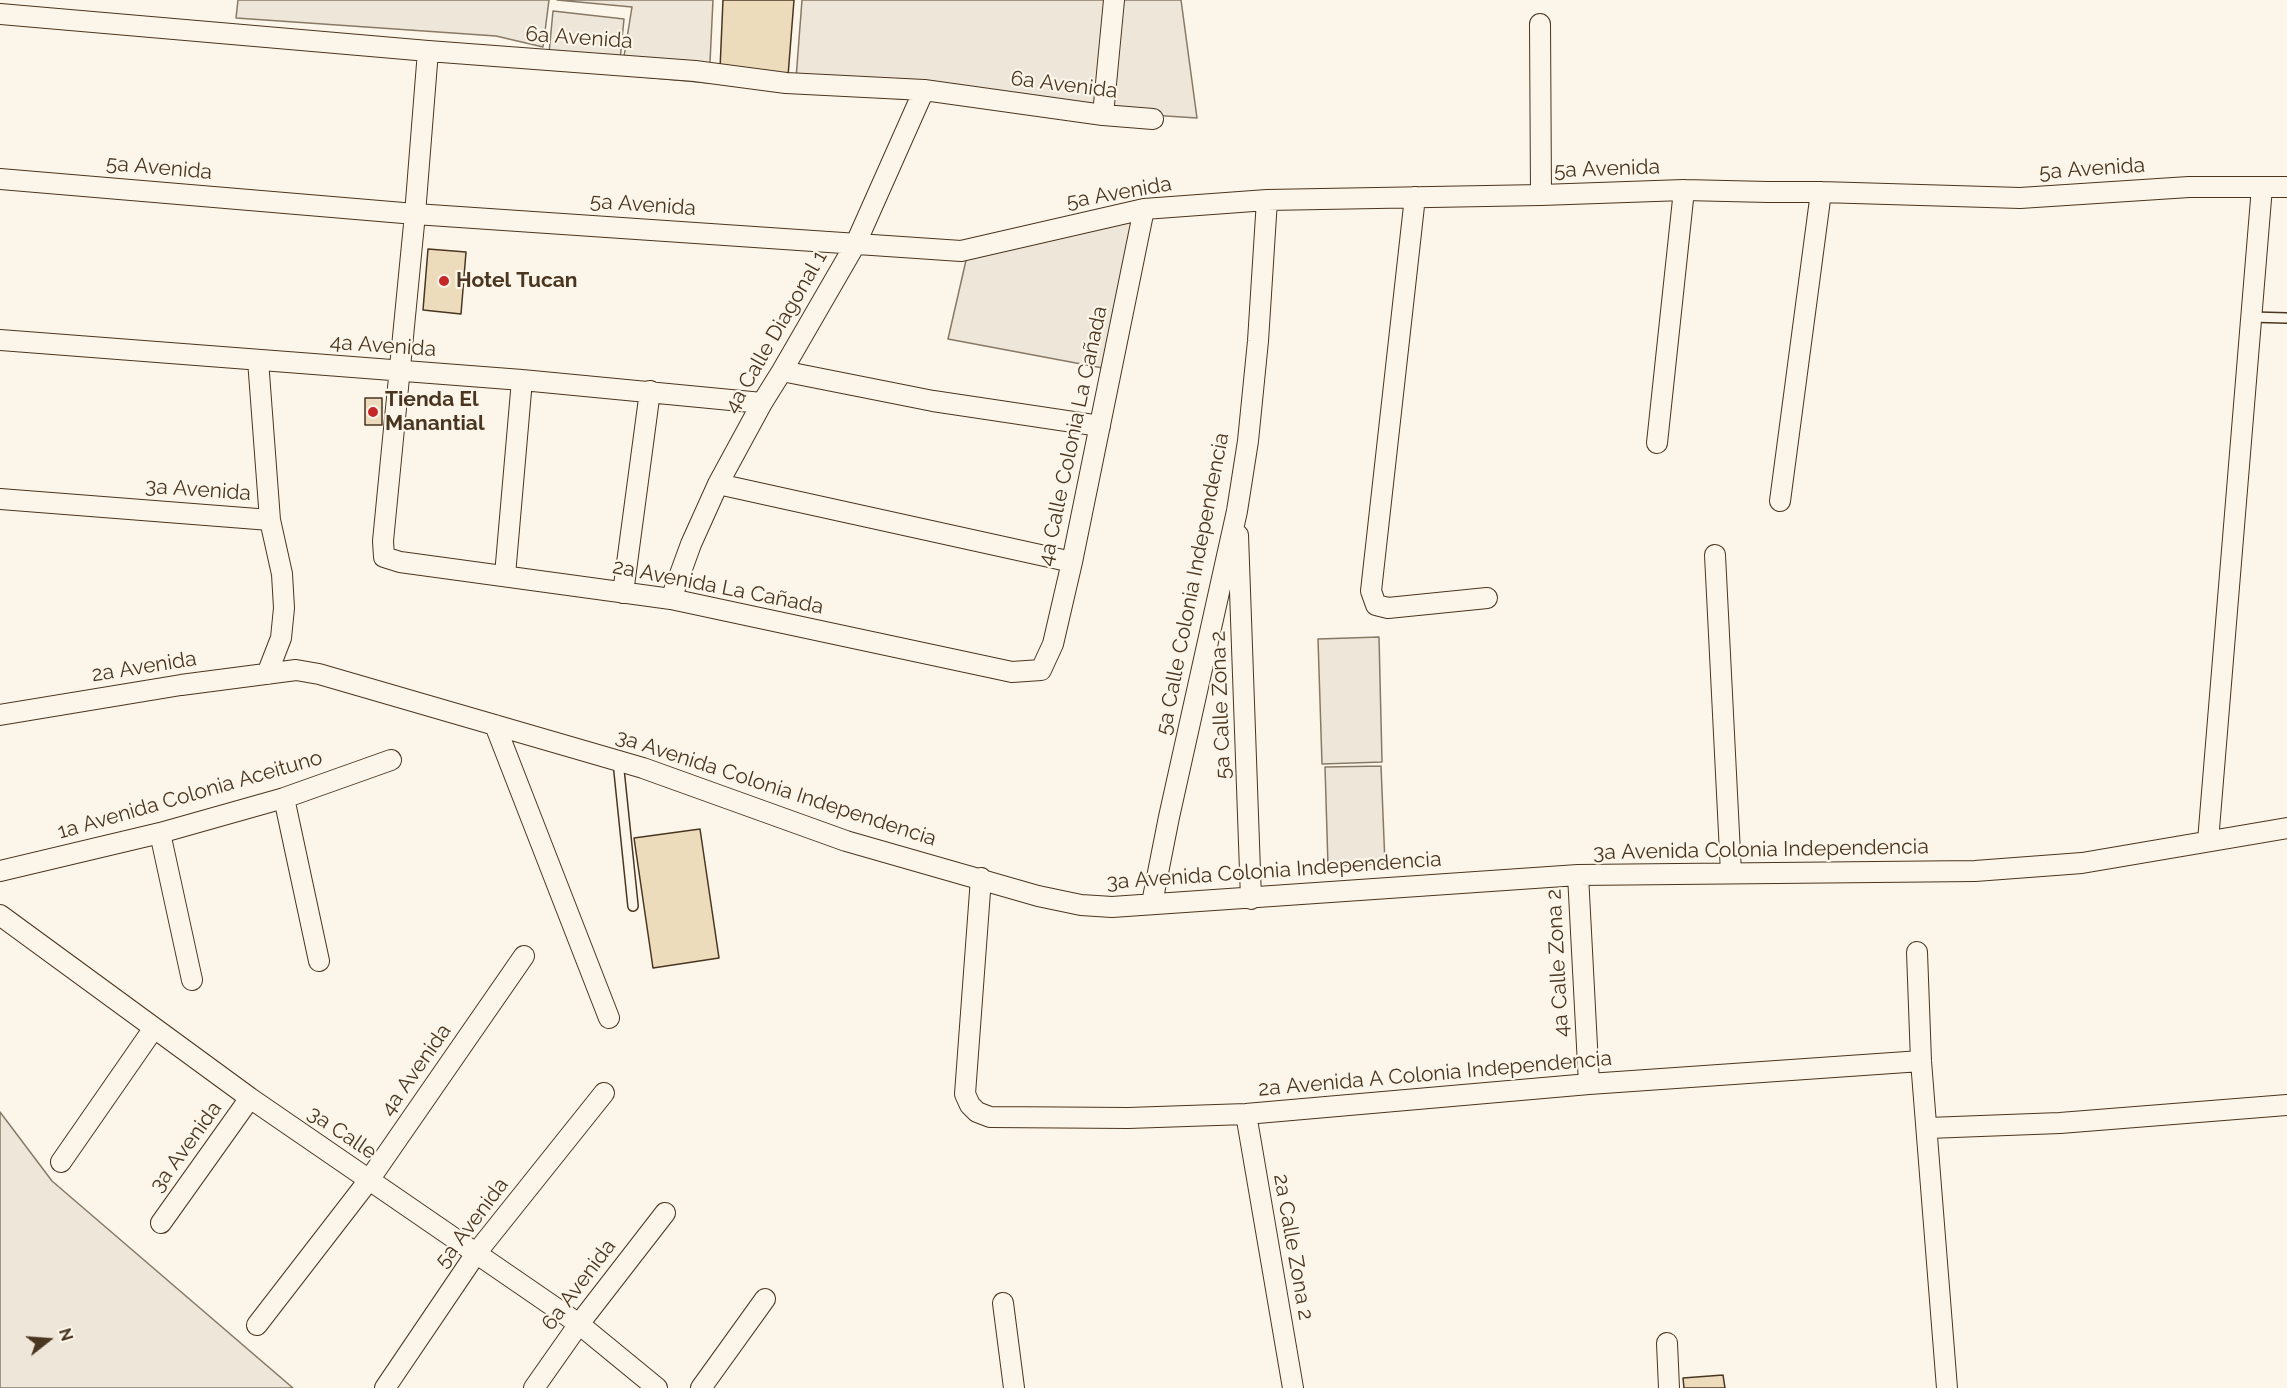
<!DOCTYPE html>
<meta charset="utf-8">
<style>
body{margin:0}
#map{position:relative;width:2287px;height:1388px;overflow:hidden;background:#fbf6e9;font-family:Raleway,sans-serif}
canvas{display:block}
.north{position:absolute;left:18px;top:1310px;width:60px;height:60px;-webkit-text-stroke:4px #fbf6e9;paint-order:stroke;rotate:73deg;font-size:16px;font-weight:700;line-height:24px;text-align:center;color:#4a3520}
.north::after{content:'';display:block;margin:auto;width:21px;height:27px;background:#4a3520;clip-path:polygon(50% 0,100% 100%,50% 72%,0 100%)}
</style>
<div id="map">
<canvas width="2287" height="1388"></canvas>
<div class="north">N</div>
</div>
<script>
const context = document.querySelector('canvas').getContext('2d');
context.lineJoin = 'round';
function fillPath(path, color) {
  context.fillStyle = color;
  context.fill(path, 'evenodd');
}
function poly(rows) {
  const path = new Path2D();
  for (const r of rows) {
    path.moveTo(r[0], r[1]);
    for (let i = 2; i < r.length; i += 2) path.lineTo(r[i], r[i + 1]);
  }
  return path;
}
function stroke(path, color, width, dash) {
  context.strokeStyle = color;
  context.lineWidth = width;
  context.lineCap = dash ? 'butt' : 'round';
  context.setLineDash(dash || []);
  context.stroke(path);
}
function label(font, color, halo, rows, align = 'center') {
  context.font = font + ' Raleway,sans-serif';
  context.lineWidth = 4.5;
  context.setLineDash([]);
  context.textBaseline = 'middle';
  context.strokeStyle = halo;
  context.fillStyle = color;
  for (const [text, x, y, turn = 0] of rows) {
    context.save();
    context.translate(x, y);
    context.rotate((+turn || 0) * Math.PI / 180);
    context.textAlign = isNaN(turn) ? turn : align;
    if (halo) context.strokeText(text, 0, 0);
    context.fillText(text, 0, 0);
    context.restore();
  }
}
const green = poly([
 [238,0,549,0,543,47,496,36,236,18,238,0],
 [557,0,713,0,709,83,621,75,632,7,557,0],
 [802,0,1181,0,1197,118,795,92,802,0],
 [553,11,624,19,620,60,549,53,553,11],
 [1139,212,1108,369,948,339,967,256,1139,212],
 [1379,637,1382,762,1322,764,1318,639,1379,637],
 [1381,766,1385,864,1328,866,1325,767,1381,766],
 [0,1112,52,1181,293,1388,0,1388,0,1112]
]);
fillPath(green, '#ede6d9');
stroke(green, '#887966', 1.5);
const building = poly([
 [723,0,794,0,788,76,720,69,723,0],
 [428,249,466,252,461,314,423,310,428,249],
 [365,398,382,398,382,425,365,425,365,398],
 [700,829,719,958,653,968,634,838,700,829],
 [1723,1375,1725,1388,1684,1388,1683,1378,1723,1375]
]);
fillPath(building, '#ecdcbc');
stroke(building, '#4a3520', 1.5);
const lane = poly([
 [2251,317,2287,318],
 [618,761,633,906]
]);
const street = poly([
 [0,14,428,51,695,71,786,83,924,90,1103,115,1153,119],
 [1540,24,1541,195],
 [428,51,415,214,383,541,384,557,400,562,671,599,1012,672,1041,670,1053,644,1072,562,1144,209],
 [1103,115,1114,0],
 [0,179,415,214,961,251,1144,209,1267,200,1541,195,1684,190,1768,192,1821,192,2020,198,2189,187,2287,187],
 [1415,197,1371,591,1376,605,1388,608,1487,598],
 [0,340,522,380,762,403],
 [258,360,270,520,282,574,284,608,281,638,267,674],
 [782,371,933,401,1100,426],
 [1657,443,1684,190],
 [718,484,1072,562],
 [0,499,270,520],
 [1780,501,1821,192],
 [1238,535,1251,899],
 [1715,555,1731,873],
 [505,575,522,380],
 [623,593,650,391],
 [671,599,691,544,718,484,762,403,782,371,856,243,924,90],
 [0,715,181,685,296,670,319,674,643,768,846,841,1038,896,1081,905,1112,907,1578,875,1975,871,2082,863,2287,828],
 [495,725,609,1018],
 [284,798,319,961],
 [160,833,192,980],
 [2208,841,2262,187],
 [0,871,160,833,284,798,391,760],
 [1578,875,1589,1084],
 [981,878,965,1094,970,1105,977,1112,990,1117,1128,1118,1246,1114,1589,1084,1921,1061],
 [1152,903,1169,817,1237,511,1248,441,1258,341,1267,200],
 [0,915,250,1098,579,1324,657,1388],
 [1917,952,1921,1061,1947,1388],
 [1246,1114,1293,1388],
 [1928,1128,2060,1123,2287,1105],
 [61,1162,154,1028],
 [161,1223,250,1098],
 [1003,1303,1014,1388],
 [257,1325,369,1180,524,956],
 [1667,1343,1669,1388],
 [385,1388,477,1252,604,1093],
 [534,1388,579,1324,665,1213],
 [701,1388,765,1299]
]);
stroke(lane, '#4a3520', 12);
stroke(street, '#4a3520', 22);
stroke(lane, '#fbf6e9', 9);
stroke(street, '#fbf6e9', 20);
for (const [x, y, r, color] of [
 [444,281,6,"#c62828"],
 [373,412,6,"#c62828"]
]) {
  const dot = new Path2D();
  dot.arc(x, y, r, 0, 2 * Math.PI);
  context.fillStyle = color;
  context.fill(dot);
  stroke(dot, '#fbf6e9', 2);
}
label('21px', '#4a3520', '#fbf6e9', [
 ["6a Avenida",579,38,4],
 ["6a Avenida",1064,85,7],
 ["5a Avenida",159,168,5],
 ["5a Avenida",1607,169,-2],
 ["5a Avenida",2092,169,-4],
 ["5a Avenida",1119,193,-10],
 ["5a Avenida",643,205,4],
 ["4a Calle Diagonal 1",776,332,-60],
 ["4a Avenida",383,346,4],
 ["4a Calle Colonia La Cañada",1073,436,-78],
 ["3a Avenida",198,490,4],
 ["5a Calle Colonia Independencia",1193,584,-79],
 ["2a Avenida La Cañada",718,587,11],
 ["2a Avenida",144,667,-9],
 ["5a Calle Zona 2",1221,705,-92],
 ["3a Avenida Colonia Independencia",776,788,18],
 ["1a Avenida Colonia Aceituno",190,795,-16],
 ["3a Avenida Colonia Independencia",1761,850,-1],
 ["3a Avenida Colonia Independencia",1274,871,-4],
 ["4a Calle Zona 2",1558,963,-93],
 ["4a Avenida",416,1070,-55],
 ["2a Avenida A Colonia Independencia",1435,1074,-5],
 ["3a Calle",342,1133,34],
 ["3a Avenida",186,1147,-54],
 ["5a Avenida",472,1223,-53],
 ["2a Calle Zona 2",1293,1247,80],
 ["6a Avenida",579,1285,-53]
]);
label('bold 21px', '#4a3520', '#fbf6e9', [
 ["Hotel Tucan",456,281],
 ["Tienda El",385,400],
 ["Manantial",385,424]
], 'left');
</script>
